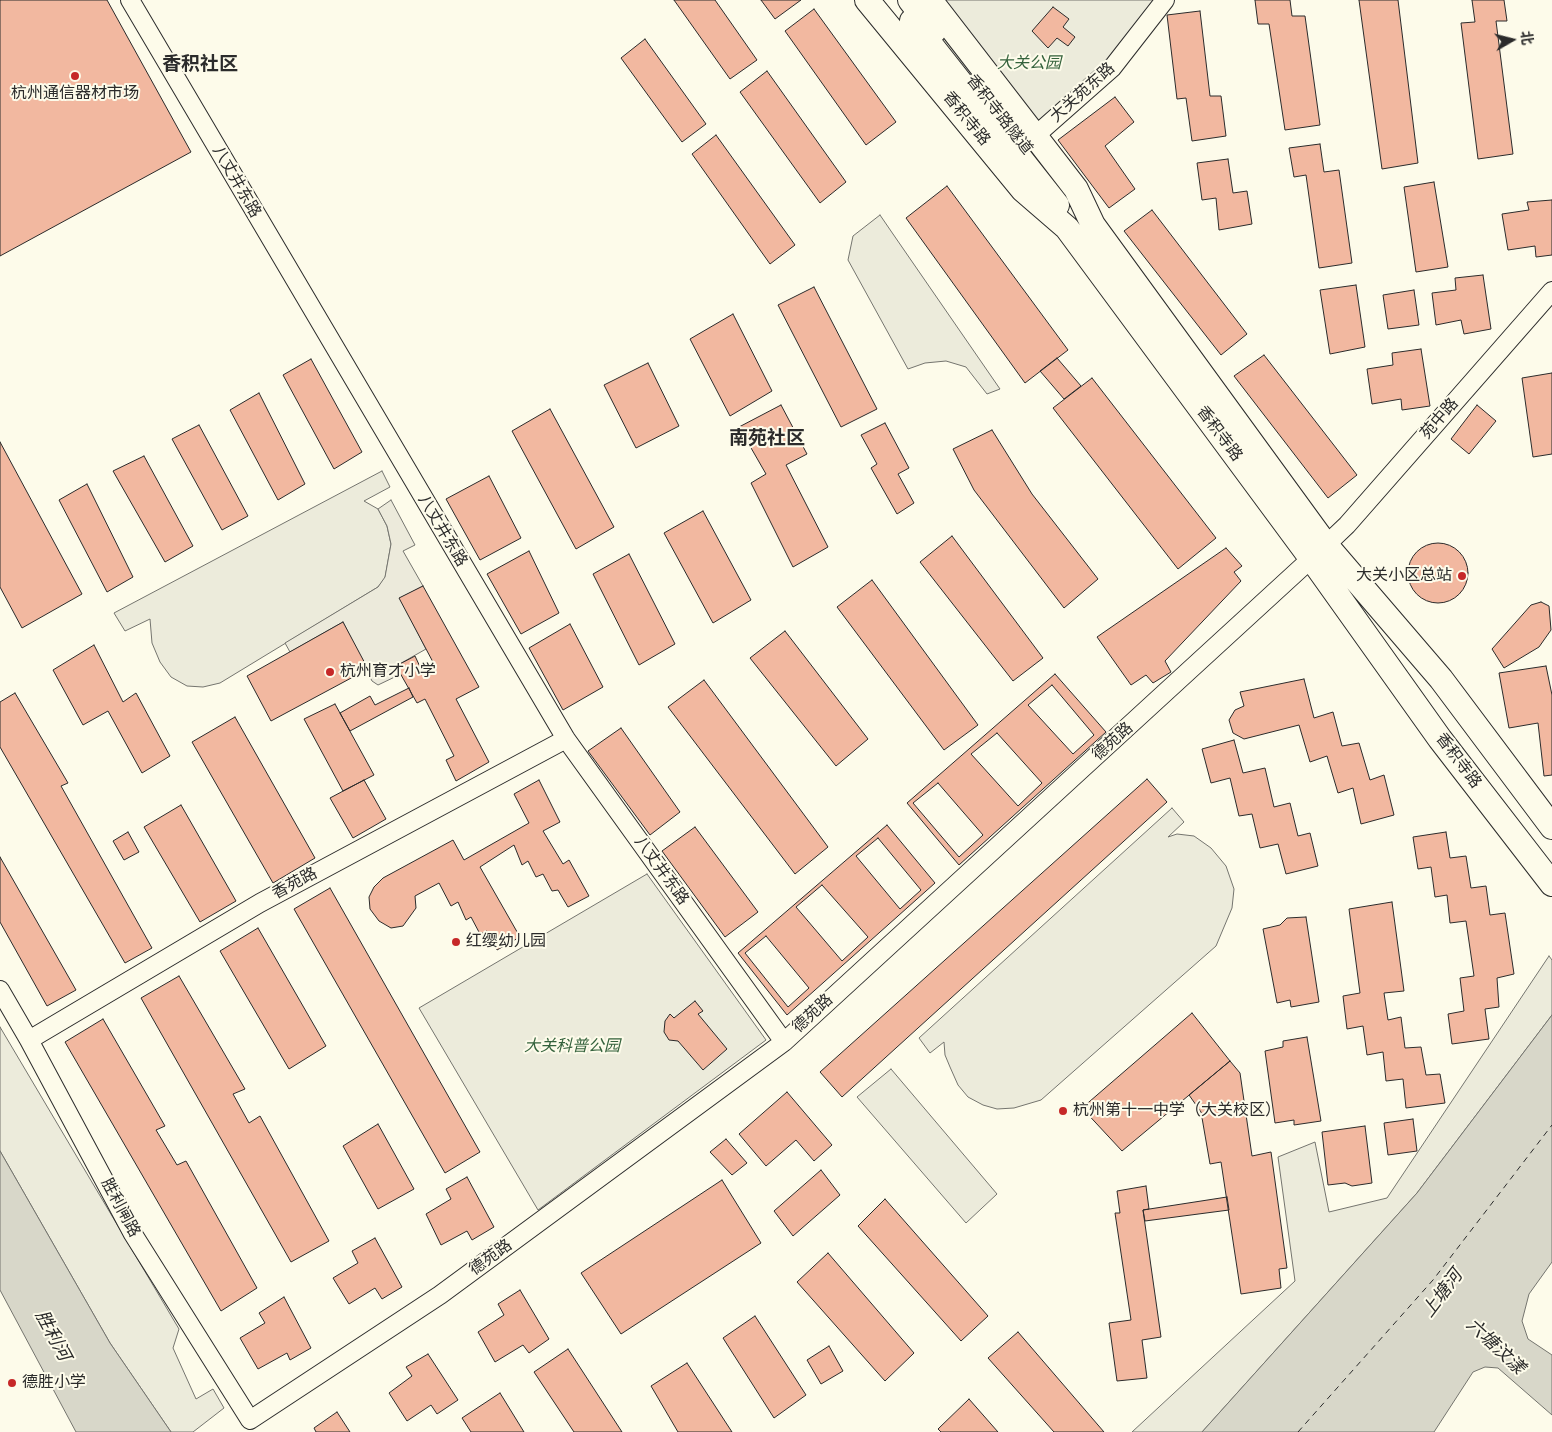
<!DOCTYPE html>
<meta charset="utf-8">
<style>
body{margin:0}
#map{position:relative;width:1552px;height:1432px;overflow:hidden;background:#fdfbea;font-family:"Source Serif 4","Noto Sans SC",serif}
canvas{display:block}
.north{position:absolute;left:1487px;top:15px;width:50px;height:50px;-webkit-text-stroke:4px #fdfbea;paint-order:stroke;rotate:82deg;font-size:14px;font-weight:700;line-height:20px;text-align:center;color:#2b2b2b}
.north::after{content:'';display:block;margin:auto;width:18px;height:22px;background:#2b2b2b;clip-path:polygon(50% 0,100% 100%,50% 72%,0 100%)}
</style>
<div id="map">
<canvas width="1552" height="1432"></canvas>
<div class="north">北</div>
</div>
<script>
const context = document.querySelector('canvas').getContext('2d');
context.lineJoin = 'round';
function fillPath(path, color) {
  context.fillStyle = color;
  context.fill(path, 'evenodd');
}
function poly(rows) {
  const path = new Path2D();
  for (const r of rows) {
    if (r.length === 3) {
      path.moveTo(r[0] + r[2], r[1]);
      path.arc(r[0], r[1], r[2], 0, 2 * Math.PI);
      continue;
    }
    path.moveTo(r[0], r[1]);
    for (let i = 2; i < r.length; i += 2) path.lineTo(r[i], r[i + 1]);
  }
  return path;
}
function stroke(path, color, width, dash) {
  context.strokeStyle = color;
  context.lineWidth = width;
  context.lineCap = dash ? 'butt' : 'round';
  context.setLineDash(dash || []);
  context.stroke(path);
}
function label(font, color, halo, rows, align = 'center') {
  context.font = font + ' "Source Serif 4","Noto Sans SC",serif';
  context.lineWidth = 4;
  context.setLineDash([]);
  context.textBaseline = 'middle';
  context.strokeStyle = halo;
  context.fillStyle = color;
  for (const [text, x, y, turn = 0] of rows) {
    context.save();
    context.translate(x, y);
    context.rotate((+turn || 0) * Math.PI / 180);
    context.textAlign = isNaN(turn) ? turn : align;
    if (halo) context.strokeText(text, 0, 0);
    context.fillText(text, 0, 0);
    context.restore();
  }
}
const green = poly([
 [903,0,1165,0,1112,68,1024,163,903,0],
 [880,215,893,234,1000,389,987,394,966,367,946,361,925,363,908,369,848,260,853,236,880,215],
 [382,471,390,487,364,501,378,509,387,526,391,544,385,578,378,587,220,683,203,687,187,686,171,677,160,662,152,643,150,619,125,631,114,613,382,471],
 [1172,808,1184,822,1168,837,1177,834,1194,836,1211,848,1226,866,1234,889,1232,908,1216,946,1041,1100,1014,1108,997,1109,983,1105,968,1097,958,1085,950,1067,945,1055,944,1042,930,1053,919,1038,1172,808],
 [647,874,766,1040,538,1210,419,1008,647,874],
 [1549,956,1552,960,1552,1015,1417,1193,1202,1432,1132,1432,1295,1281,1278,1157,1315,1142,1329,1212,1387,1198,1549,956],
 [0,1027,179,1329,173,1348,196,1399,213,1389,224,1408,193,1432,171,1432,110,1343,0,1151,0,1027],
 [891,1069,997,1194,966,1223,857,1097,891,1069]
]);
fillPath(green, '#ecebdb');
stroke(green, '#74746e', 1);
const parking = poly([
 [391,500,415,545,403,551,423,586,400,598,426,649,396,666,401,674,378,685,372,681,343,622,290,652,285,643,378,587,385,577,391,544,387,526,378,509,391,500]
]);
fillPath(parking, '#eceadb');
stroke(parking, '#74746e', 1);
const water = poly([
 [1552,1015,1552,1262,1529,1294,1522,1321,1528,1339,1552,1355,1552,1415,1498,1368,1485,1367,1473,1372,1434,1432,1202,1432,1417,1193,1552,1015],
 [0,1151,110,1343,171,1432,76,1432,0,1290,0,1151]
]);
fillPath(water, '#d8d7c9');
stroke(water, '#74746e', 1);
stroke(poly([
 [1298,1432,1433,1280,1552,1125]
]), '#2b2b2b', 1, [6, 5]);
const building = poly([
 [0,0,107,0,191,152,0,256,0,0],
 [674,0,715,0,757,60,730,79,674,0],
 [761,0,801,0,775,19,761,0],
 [1255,0,1290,0,1292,16,1305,16,1320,125,1285,130,1269,24,1258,24,1255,0],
 [1359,0,1398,0,1418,163,1382,169,1359,0],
 [1472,0,1504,0,1507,21,1496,21,1513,154,1478,159,1461,23,1475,22,1472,0],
 [1053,7,1069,19,1063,27,1075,37,1068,46,1057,38,1048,48,1032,31,1053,7],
 [814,9,896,122,866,145,785,31,814,9],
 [1200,11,1210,96,1221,96,1226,136,1192,141,1186,98,1177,99,1167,15,1200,11],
 [645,39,706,124,682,142,621,58,645,39],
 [767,71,846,182,820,203,740,92,767,71],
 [1115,97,1134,122,1105,146,1135,189,1109,208,1058,140,1115,97],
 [716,135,795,245,770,264,692,154,716,135],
 [1320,144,1324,172,1339,170,1352,263,1319,268,1306,175,1294,177,1289,148,1320,144],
 [1228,159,1233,193,1247,191,1252,224,1219,230,1216,198,1202,200,1197,163,1228,159],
 [1434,182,1448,267,1416,272,1404,187,1434,182],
 [947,186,1068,350,1025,383,906,218,947,186],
 [1552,200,1552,255,1536,257,1535,246,1508,250,1502,214,1529,210,1527,202,1552,200],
 [1152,210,1247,334,1221,355,1124,231,1152,210],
 [1483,275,1491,329,1464,334,1461,320,1436,325,1432,293,1456,290,1455,278,1483,275],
 [1356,285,1365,347,1330,354,1320,290,1356,285],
 [814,287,877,409,841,427,778,305,814,287],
 [1414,290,1419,325,1388,329,1383,295,1414,290],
 [733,314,772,391,730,416,690,339,733,314],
 [1421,349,1430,406,1402,410,1401,399,1372,404,1367,369,1393,365,1392,353,1421,349],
 [1264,355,1357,475,1328,498,1234,376,1264,355],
 [1057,358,1081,386,1064,399,1040,371,1057,358],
 [311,359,362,452,334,469,283,375,311,359],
 [648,363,679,426,636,448,604,385,648,363],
 [1552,373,1552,454,1533,457,1522,378,1552,373],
 [1092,378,1216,538,1178,569,1053,408,1092,378],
 [259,393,305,484,278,500,230,410,259,393],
 [781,405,807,454,786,465,828,547,793,567,751,483,766,474,739,427,781,405],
 [1477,405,1496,421,1469,454,1451,439,1477,405],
 [550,409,614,527,576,549,512,431,550,409],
 [885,423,909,468,898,474,914,503,897,514,871,468,877,464,861,435,885,423],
 [199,425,248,516,222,530,172,439,199,425],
 [992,430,1032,494,1098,579,1064,608,974,490,953,449,992,430],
 [0,442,82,594,22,628,0,587,0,442],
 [144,456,193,546,165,562,113,471,144,456],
 [489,476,521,538,480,560,446,499,489,476],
 [87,484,133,577,107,592,59,500,87,484],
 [703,511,751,600,713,623,664,533,703,511],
 [952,536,1043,658,1013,681,920,562,952,536],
 [1438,573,30],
 [1226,548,1242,566,1234,572,1241,581,1165,661,1171,672,1153,683,1146,675,1131,685,1097,637,1226,548],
 [529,551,559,613,521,634,487,574,529,551],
 [629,554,675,644,639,665,593,574,629,554],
 [872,580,978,725,944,750,837,607,872,580],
 [423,586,479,687,456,699,489,762,456,781,446,760,454,756,425,699,417,703,396,666,415,656,422,671,434,664,399,598,423,586],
 [1541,602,1549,606,1551,630,1539,647,1504,668,1492,649,1531,605,1541,602],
 [343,622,368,669,271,721,247,676,343,622],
 [570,624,603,687,563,710,529,648,570,624],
 [785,631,868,739,836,766,750,658,785,631],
 [94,645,123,702,136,693,170,756,142,773,108,711,83,725,53,670,94,645],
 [1546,666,1552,695,1552,775,1544,776,1538,723,1509,728,1499,673,1546,666],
 [1055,674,1106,732,959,865,907,803,1055,674],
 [1304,679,1314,718,1333,712,1342,746,1359,743,1370,780,1384,775,1394,815,1361,824,1353,788,1338,793,1327,756,1310,762,1299,725,1244,739,1233,733,1229,720,1235,710,1244,706,1240,692,1304,679],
 [704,680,828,847,795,874,668,707,704,680],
 [1052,685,1094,735,1073,754,1028,705,1052,685],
 [409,688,413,697,350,731,340,713,370,696,375,705,409,688],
 [15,693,68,783,61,786,152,948,125,963,0,747,0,702,15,693],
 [335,704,374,775,343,791,304,719,335,704],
 [235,717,315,858,273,883,192,742,235,717],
 [621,728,680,812,650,835,588,751,621,728],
 [997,733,1042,783,1018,806,971,754,997,733],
 [1234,740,1243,773,1265,768,1274,807,1290,803,1298,836,1310,833,1318,866,1286,874,1278,844,1260,848,1252,814,1239,816,1230,778,1211,783,1202,749,1234,740],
 [1147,779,1167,802,842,1097,820,1072,1147,779],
 [364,780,386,819,353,838,330,798,364,780],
 [539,780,560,822,543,831,563,864,569,860,589,896,568,907,558,890,552,891,543,874,536,877,528,861,522,865,514,845,480,867,520,937,497,950,487,931,480,934,471,917,466,920,458,902,451,906,439,883,415,896,416,908,403,926,391,928,379,921,370,909,369,897,374,887,383,878,453,840,464,860,529,823,514,794,539,780],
 [938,783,983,835,959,857,913,803,938,783],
 [181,805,236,901,200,922,144,827,181,805],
 [887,825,935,883,787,1015,738,953,887,825],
 [695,827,758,912,725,937,662,851,695,827],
 [128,832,139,852,124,860,113,841,128,832],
 [1446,832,1450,858,1466,856,1471,888,1486,886,1490,915,1505,913,1514,974,1497,978,1499,1007,1485,1009,1489,1039,1452,1044,1448,1014,1464,1011,1460,978,1474,976,1466,921,1450,923,1447,895,1435,897,1431,867,1418,869,1413,837,1446,832],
 [878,838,921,890,900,909,856,856,878,838],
 [0,857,76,990,47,1006,0,922,0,857],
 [822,885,868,937,842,961,796,907,822,885],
 [330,888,480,1152,445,1173,294,909,330,888],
 [1392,902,1404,991,1384,993,1388,1020,1401,1017,1405,1048,1421,1047,1426,1075,1440,1074,1445,1103,1406,1108,1403,1079,1386,1081,1383,1052,1367,1055,1363,1026,1347,1029,1343,996,1360,993,1349,909,1392,902],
 [1306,917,1319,1002,1291,1007,1290,1000,1277,1003,1263,929,1280,925,1287,918,1306,917],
 [258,928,326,1046,289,1069,220,951,258,928],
 [766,936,809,988,788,1007,745,953,766,936],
 [179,976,245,1089,233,1094,249,1123,260,1116,329,1241,291,1262,141,998,179,976],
 [695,1001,703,1011,698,1014,727,1049,703,1070,678,1041,669,1040,664,1032,665,1021,670,1014,674,1018,695,1001],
 [1192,1013,1230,1061,1122,1151,1082,1108,1192,1013],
 [103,1019,165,1126,156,1130,177,1165,186,1161,257,1288,221,1311,65,1042,103,1019],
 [1307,1037,1321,1121,1294,1125,1294,1120,1275,1123,1265,1051,1283,1047,1283,1041,1307,1037],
 [1230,1061,1240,1073,1252,1156,1271,1152,1287,1268,1279,1269,1281,1288,1241,1294,1221,1162,1210,1164,1201,1112,1189,1095,1230,1061],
 [787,1092,832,1145,814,1161,796,1140,766,1166,739,1134,787,1092],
 [1413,1119,1417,1151,1388,1155,1384,1123,1413,1119],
 [378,1124,414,1189,378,1209,343,1146,378,1124],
 [1365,1126,1372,1183,1352,1186,1345,1183,1328,1185,1322,1132,1365,1126],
 [726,1139,747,1163,732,1175,710,1152,726,1139],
 [821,1170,840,1195,793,1236,774,1211,821,1170],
 [467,1177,494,1227,472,1240,467,1231,441,1245,426,1214,451,1199,446,1189,467,1177],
 [722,1180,761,1243,621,1334,581,1273,722,1180],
 [1146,1186,1149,1209,1143,1210,1161,1337,1142,1340,1147,1378,1117,1381,1109,1323,1131,1320,1115,1213,1120,1213,1117,1191,1146,1186],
 [1227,1197,1229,1210,1145,1221,1143,1210,1227,1197],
 [885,1199,988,1316,961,1341,858,1226,885,1199],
 [375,1238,402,1287,382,1299,375,1288,349,1304,333,1278,358,1263,352,1251,375,1238],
 [828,1253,914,1353,885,1381,797,1282,828,1253],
 [520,1290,549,1339,529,1353,523,1345,495,1362,478,1332,504,1315,498,1304,520,1290],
 [284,1297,311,1348,290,1360,287,1353,258,1369,240,1338,265,1323,259,1313,284,1297],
 [755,1316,806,1395,774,1418,723,1338,755,1316],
 [1018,1332,1104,1432,1054,1432,988,1358,1018,1332],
 [829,1346,843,1371,821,1384,807,1360,829,1346],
 [568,1349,622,1432,574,1432,534,1372,568,1349],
 [428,1354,458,1400,437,1414,431,1405,407,1421,389,1393,412,1376,406,1367,428,1354],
 [687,1363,732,1432,678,1432,651,1386,687,1363],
 [500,1393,524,1432,471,1432,462,1418,500,1393],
 [969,1399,998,1432,941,1432,938,1429,969,1399],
 [337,1412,350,1432,316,1432,314,1428,337,1412]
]);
fillPath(building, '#f2b8a0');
stroke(building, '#2b2b2b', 1);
const minor = poly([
 [130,0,566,739,784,1042],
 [1035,136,1112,68,1165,0],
 [0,990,29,1040,133,1234,250,1420,440,1295,784,1042,1326,545,1347,525,1552,291],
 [29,1040,260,903,566,739]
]);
const secondary = poly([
 [867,0,1023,190,1067,228,1311,558,1440,739,1552,884],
 [910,0,934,31],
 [930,0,1076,189,1093,225,1326,545,1441,679,1552,827],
 [912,21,1057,205]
]);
stroke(minor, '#2b2b2b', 20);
stroke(secondary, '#2b2b2b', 26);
stroke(minor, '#fdfbea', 18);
stroke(secondary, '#fdfbea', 24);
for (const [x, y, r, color] of [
 [75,76,5,"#c62828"],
 [1462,576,5,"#c62828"],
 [330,672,5,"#c62828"],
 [456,942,5,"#c62828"],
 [1063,1111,5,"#c62828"],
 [12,1383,5,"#c62828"]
]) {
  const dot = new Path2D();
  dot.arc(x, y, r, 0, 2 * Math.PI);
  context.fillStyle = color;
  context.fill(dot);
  stroke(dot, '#fdfbea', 2);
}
label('italic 16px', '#34623c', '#fdfbea', [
 ["大关公园",1029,64],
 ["大关科普公园",572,1047]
]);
label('16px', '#2b2b2b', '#fdfbea', [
 ["大关苑东路",1083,93,-42],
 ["香积寺路隧道",999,115,52],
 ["香积寺路",966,119,51],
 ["八丈井东路",236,182,60],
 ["苑中路",1440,419,-49],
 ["香积寺路",1219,434,53],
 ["八丈井东路",442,531,59],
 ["德苑路",1113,742,-42],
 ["香积寺路",1458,761,53],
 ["八丈井东路",661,871,54],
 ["香苑路",295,884,-28],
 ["德苑路",813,1014,-43],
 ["胜利闸路",120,1208,62],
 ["德苑路",491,1258,-36]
]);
label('16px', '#2b2b2b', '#fdfbea', [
 ["杭州通信器材市场",75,94,"center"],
 ["大关小区总站",1452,576,"right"],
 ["杭州育才小学",340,672],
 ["红缨幼儿园",466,942],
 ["杭州第十一中学（大关校区）",1073,1111],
 ["德胜小学",22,1383]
], 'left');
label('italic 18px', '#2b2b2b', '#fdfbea', [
 ["上塘河",1443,1294,-53],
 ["胜利河",52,1336,62],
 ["六塘汶漾",1495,1347,43]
]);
label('bold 19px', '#2b2b2b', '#fdfbea', [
 ["香积社区",200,65],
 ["南苑社区",767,439]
]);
</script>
